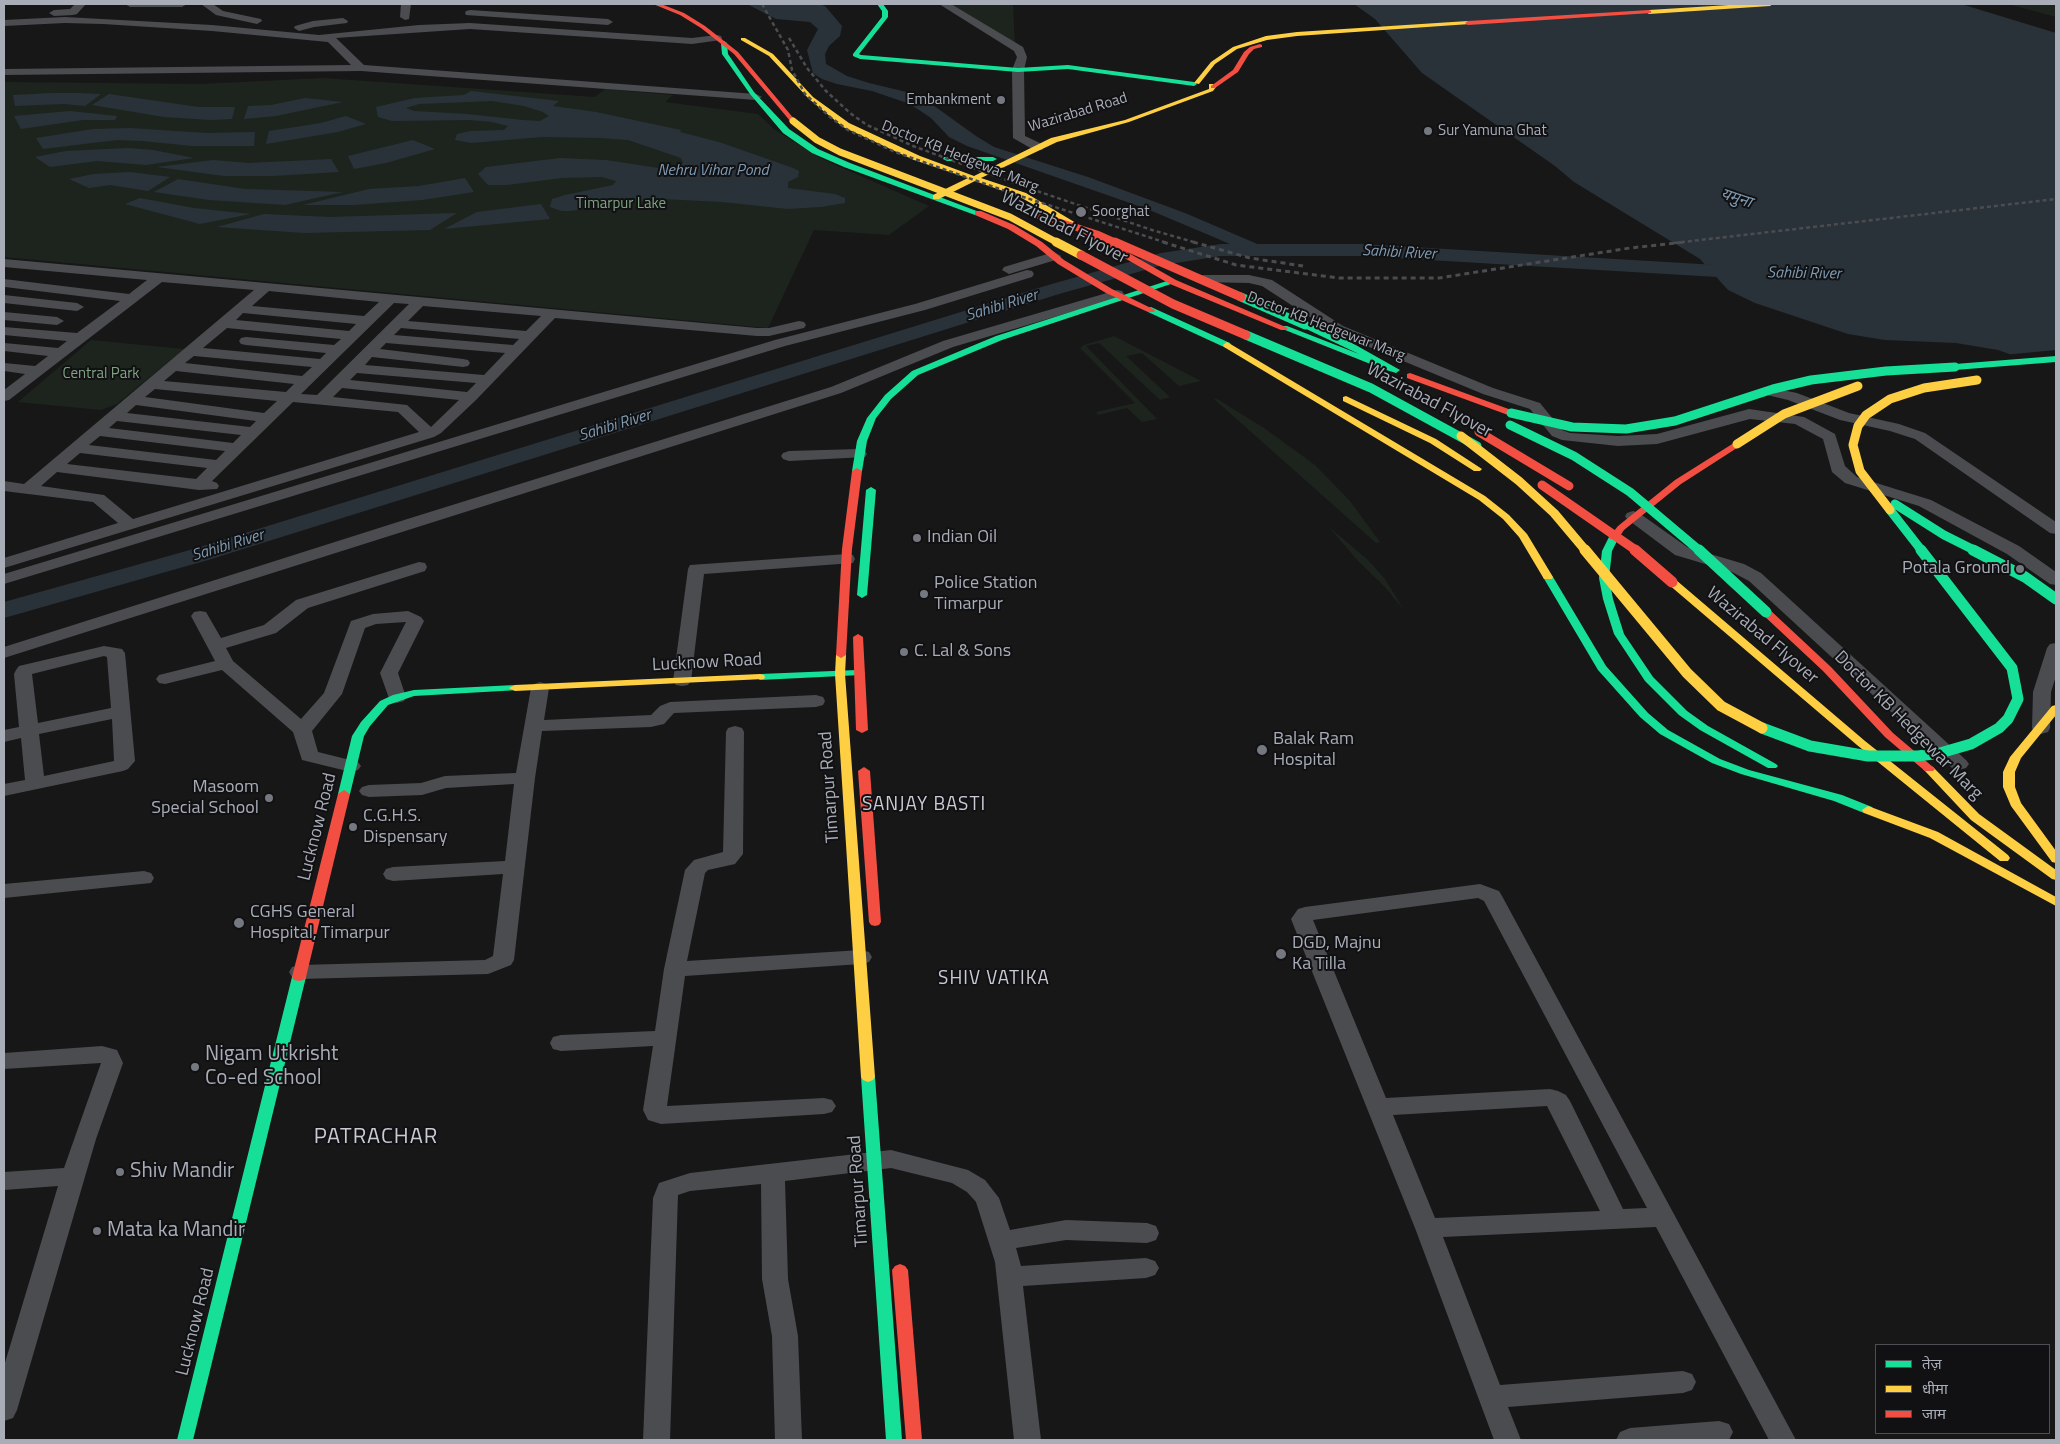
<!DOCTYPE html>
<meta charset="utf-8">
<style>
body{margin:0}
#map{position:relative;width:2060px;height:1444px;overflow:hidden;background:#171717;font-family:"Titillium Web","Noto Sans Devanagari",sans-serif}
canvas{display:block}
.frame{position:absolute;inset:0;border:5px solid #a8adb8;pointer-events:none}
.legend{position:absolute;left:1875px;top:1344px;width:175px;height:90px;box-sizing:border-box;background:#111113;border:1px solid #4d4f55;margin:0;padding:6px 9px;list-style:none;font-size:15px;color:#a8adb8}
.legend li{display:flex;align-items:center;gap:10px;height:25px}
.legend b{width:25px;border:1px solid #4d4f55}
</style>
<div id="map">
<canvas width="2060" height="1444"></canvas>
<div class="frame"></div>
<ul class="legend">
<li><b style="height:6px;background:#16e098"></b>तेज़</li>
<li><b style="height:6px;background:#ffcf43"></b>धीमा</li>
<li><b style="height:6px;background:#f24e42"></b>जाम</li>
</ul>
</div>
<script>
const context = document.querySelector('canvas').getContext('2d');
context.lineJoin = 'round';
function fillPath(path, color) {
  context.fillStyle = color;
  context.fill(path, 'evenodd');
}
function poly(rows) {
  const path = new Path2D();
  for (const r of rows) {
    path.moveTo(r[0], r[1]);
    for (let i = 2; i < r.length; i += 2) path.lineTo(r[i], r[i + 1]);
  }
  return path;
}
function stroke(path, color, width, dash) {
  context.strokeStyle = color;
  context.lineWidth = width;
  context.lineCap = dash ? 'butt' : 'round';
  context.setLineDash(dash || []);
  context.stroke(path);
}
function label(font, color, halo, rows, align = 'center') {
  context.font = font + ' "Titillium Web","Noto Sans Devanagari",sans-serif';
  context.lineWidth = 4;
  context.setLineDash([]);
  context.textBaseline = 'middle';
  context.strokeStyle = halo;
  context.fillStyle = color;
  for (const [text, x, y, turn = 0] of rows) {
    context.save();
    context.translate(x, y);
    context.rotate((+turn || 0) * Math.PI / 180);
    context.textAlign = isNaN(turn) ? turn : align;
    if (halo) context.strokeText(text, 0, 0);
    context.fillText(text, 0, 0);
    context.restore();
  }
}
fillPath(poly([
 [948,4,1013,4,1015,47],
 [2008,4,2056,4,2056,17],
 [323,78,595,97,605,89,673,95,665,102,758,114,775,130,822,159,929,206,889,235,814,230,768,328,4,257,4,82,201,84],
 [1114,336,1201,381,1179,386,1142,353,1126,356,1170,397,1160,400,1099,343,1086,346,1157,419,1142,422,1127,408,1098,415,1096,412,1135,403,1080,348,1084,345],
 [91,340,184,349,117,404,101,410,18,402],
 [1214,399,1217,399,1264,428,1315,465,1350,501,1380,542,1376,543],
 [1329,527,1368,560,1385,579,1404,610,1385,587,1358,561]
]), '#1d241e');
fillPath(poly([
 [747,4,819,4,825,6,842,26,840,36,829,46,825,54,826,64,847,76,869,83,919,95,976,136,994,147,1088,177,1185,213,1262,246,1235,246,1147,209,967,146,949,137,931,118,910,104,872,91,837,84,822,79,813,73,807,50,818,29,810,22,776,19],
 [1354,4,1961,4,2056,33,2056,375,2035,363,1998,350,1956,343,1885,340,1848,334,1755,303,1728,290,1700,259,1574,182,1555,166,1422,73,1375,19],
 [471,91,559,101,553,106,596,112,681,130,680,132,719,142,793,168,799,171,798,177,788,182,788,188,835,194,845,198,845,203,821,207,788,209,722,202,662,199,569,211,562,211,550,207,552,199,565,195,613,185,616,181,602,177,562,178,507,185,488,185,478,174,486,167,560,158,606,160,665,169,683,163,681,158,628,140,600,138,542,137,471,143,455,140,457,134,471,131,504,130,508,126,492,122,470,120,392,121,378,117,376,107,415,98,464,95],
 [492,101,524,106,543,112,549,116,540,121,523,120,467,114,414,111,406,108,419,104],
 [52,93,78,93,101,94,85,106,64,104,15,106,13,95],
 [109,94,198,107,235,107,232,119,210,120,164,117,92,105],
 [305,98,343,102,276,116,244,119,248,106,271,105],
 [70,111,117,116,115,120,83,120,21,129,14,116],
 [346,116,366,124,338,132,266,144,269,131,321,123],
 [130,128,206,133,255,132,254,146,192,146,143,141,117,140,43,149,36,138,93,129],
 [413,140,435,149,386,163,354,169,348,156],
 [128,148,153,150,194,158,146,165,97,161,50,167,35,157,66,151],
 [331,159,339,172,273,176,224,176,157,167,213,160,249,163],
 [130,172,170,177,148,191,110,185,89,188,69,179,94,174],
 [465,178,474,192,422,200,354,205,303,205,369,189,419,186],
 [178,179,245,189,343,192,285,205,209,200,154,192],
 [140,198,194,208,251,214,200,224,125,204],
 [541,204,550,219,444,229,477,212],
 [457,213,430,230,304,233,217,227,264,214,330,217]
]), '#2a3239');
fillPath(poly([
 [2056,350,2056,378,2034,365,2003,355]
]), '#171717');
fillPath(poly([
 [1225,235,1258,249,1260,251,1254,254,1250,253,1221,240,1219,238,1221,236,1225,235]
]), '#2a3239');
fillPath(poly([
 [1221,244,1361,244,1751,267,1758,269,1761,273,1758,277,1751,279,1361,256,1221,256,1163,265,1059,294,208,560,4,618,4,602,190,550,1045,286,1161,253,1221,244]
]), '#2a3239');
fillPath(poly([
 [75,4,86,4,77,14,73,15,54,16,49,13,54,10,70,9,75,4],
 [125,4,187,4,182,7,130,7,125,4],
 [201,4,213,4,223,11,261,19,262,21,257,24,216,15,201,4],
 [401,4,411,4,409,19,405,20,400,17,401,4],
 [939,4,951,4,1023,47,1027,57,1024,70,1025,136,1042,144,1044,147,1042,150,1034,150,1013,138,1012,70,1017,57,1014,51,939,4],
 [470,10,608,19,613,22,608,25,466,15,465,13,466,11,470,10],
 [65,17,212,25,319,35,419,25,470,23,692,38,717,35,721,36,722,38,721,40,692,44,470,29,336,38,364,65,756,94,762,97,756,100,361,71,4,75,4,69,351,65,328,42,212,31,103,24,65,23,4,26,4,20,65,17],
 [343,18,348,21,347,23,314,27,299,31,294,28,295,26,313,21,343,18],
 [1054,252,1061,256,1059,259,1009,274,1002,270,1004,267,1054,252],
 [4,259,757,328,769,328,799,321,804,322,806,325,804,328,769,336,757,336,555,318,476,400,441,433,434,437,4,568,4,558,118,523,93,502,4,491,4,481,24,484,254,290,162,282,9,400,4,401,4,390,25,374,4,371,4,363,35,366,48,356,4,351,4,343,58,348,67,341,4,335,4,327,77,333,120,301,5,287,4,279,129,294,147,280,4,267,4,259],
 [269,291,379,302,364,316,252,306,269,291],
 [394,303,409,304,317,395,301,394,394,303],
 [423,306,541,316,526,331,408,321,423,306],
 [243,313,356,324,349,331,236,320,243,313],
 [227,328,341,339,334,345,246,337,241,338,239,341,241,344,246,345,326,353,320,359,203,348,227,328],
 [401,328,519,339,513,345,394,335,401,328],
 [386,343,505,353,484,375,365,365,372,357,463,367,468,366,470,363,468,360,463,359,380,349,386,343],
 [194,356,312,367,302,376,185,363,194,356],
 [176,371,294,384,286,392,164,381,176,371],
 [357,373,476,383,467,392,350,380,357,373],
 [342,388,459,400,431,427,407,405,333,397,342,388],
 [155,389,277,401,264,413,145,397,155,389],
 [293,402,398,412,419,432,133,519,104,495,41,486,57,472,199,490,217,489,219,486,217,483,212,481,293,402],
 [136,405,256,421,250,427,127,413,136,405],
 [117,421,241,435,233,443,109,428,117,421],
 [100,436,225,451,216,460,89,445,100,436],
 [80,453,207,468,196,479,67,464,80,453],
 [1027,270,1032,271,1034,274,1032,277,925,310,785,346,4,584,4,574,775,340,915,304,1027,270],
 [1203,275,1249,275,1272,280,1343,326,1493,388,1540,403,1562,430,1570,433,1618,436,1657,434,1749,409,1804,417,1835,434,1845,466,1857,477,1931,500,2019,546,2056,572,2056,585,2050,584,2007,554,1919,506,1845,483,1832,472,1823,439,1795,424,1750,419,1657,444,1618,446,1562,440,1552,436,1530,409,1483,394,1333,332,1262,286,1249,283,1198,282,1196,279,1203,275],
 [1117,290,1122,291,1124,294,1122,297,953,347,841,393,4,658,4,647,401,521,831,387,943,341,1117,290],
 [4,295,77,303,84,307,77,311,4,303,4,295],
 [4,312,57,317,64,321,57,325,4,320,4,312],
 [1768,387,1797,393,1849,413,1899,424,1925,433,2056,522,2056,534,2050,533,1915,439,1890,431,1840,420,1788,400,1763,394,1761,391,1763,388,1768,387],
 [859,449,865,451,867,454,865,457,789,461,783,459,781,456,783,453,789,451,859,449],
 [1633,511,1639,513,1687,547,1744,564,1761,573,1966,760,1969,764,1966,768,1959,770,1952,768,1749,581,1732,572,1675,555,1627,519,1625,516,1627,513,1633,511],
 [847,554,853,555,855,559,853,563,704,574,691,681,688,685,682,686,676,685,673,681,688,569,690,565,847,554],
 [419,562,425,563,427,567,425,571,308,608,276,633,226,648,233,661,301,719,324,693,351,621,373,614,408,611,421,617,424,621,398,673,406,697,404,701,397,703,390,701,380,673,406,622,376,624,365,628,342,694,312,731,318,752,358,762,361,766,358,770,351,772,302,760,293,732,222,670,165,684,159,683,156,679,159,675,215,661,191,616,194,612,200,611,206,612,221,638,264,625,296,600,419,562],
 [2056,643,2056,676,2051,692,2050,728,2048,732,2041,734,2034,732,2032,728,2033,692,2047,648,2050,644,2056,643],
 [104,646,122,649,125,653,135,761,128,769,123,771,4,796,4,784,25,780,21,738,4,742,4,730,19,727,14,674,16,670,19,666,104,646],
 [104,656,107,657,111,708,38,723,32,674,104,656],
 [112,719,114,761,44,776,39,734,112,719],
 [540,682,546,684,549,688,544,720,651,715,660,706,670,702,816,695,823,697,825,701,823,705,816,707,674,713,664,724,651,727,542,731,535,778,514,960,511,965,488,974,300,979,292,977,289,972,292,967,300,965,485,960,493,956,503,874,393,881,386,879,383,874,386,869,393,867,505,861,514,784,446,788,422,795,369,797,362,795,359,791,362,787,369,785,421,783,445,776,516,773,531,688,534,684,540,682],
 [735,726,742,728,744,732,743,854,735,864,708,870,705,873,687,961,861,950,869,952,872,957,869,962,861,964,685,976,667,1106,824,1098,832,1100,836,1106,832,1112,824,1114,661,1124,648,1120,643,1110,653,1046,561,1051,553,1049,550,1043,553,1037,561,1035,655,1031,664,969,685,870,694,860,723,852,726,732,728,728,735,726],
 [144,871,151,873,154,878,151,883,4,898,4,884,144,871],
 [1480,884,1499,891,1502,896,1796,1440,1769,1440,1656,1227,1443,1237,1500,1385,1683,1371,1692,1374,1696,1382,1692,1390,1683,1393,1508,1407,1521,1440,1494,1440,1415,1228,1291,919,1298,909,1305,907,1480,884],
 [1478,898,1484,901,1647,1208,1623,1209,1570,1101,1566,1095,1558,1091,1550,1089,1386,1098,1313,920,1478,898],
 [1547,1106,1600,1211,1435,1218,1393,1115,1547,1106],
 [102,1046,117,1050,123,1063,96,1139,17,1410,13,1418,4,1421,4,1366,58,1186,4,1190,4,1172,64,1168,101,1063,4,1069,4,1053,102,1046],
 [891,1150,968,1170,985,1180,999,1198,1010,1230,1066,1220,1147,1223,1156,1226,1159,1233,1156,1240,1147,1243,1066,1240,1016,1248,1021,1266,1146,1258,1155,1261,1159,1268,1155,1275,1146,1278,1023,1286,1041,1440,1014,1440,995,1262,976,1202,967,1192,952,1183,891,1168,785,1181,788,1279,798,1336,802,1440,775,1440,772,1336,762,1279,761,1184,690,1191,678,1195,670,1440,643,1440,653,1198,659,1183,690,1173,891,1150],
 [1719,1421,1729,1424,1733,1432,1729,1440,1616,1440,1620,1432,1630,1428,1719,1421]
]), '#4b4c50');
fillPath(poly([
 [877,4,883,4,888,11,888,17,859,54,861,55,1018,68,1068,65,1194,82,1197,84,1194,86,1068,69,1018,72,860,59,853,56,853,54,882,17,882,11,877,4],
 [724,41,727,43,728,54,754,92,789,129,818,149,850,163,982,213,975,215,844,167,812,153,783,133,750,94,722,54,721,43,724,41],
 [944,157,993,157,997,159,993,161,947,161,943,159,944,157],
 [1170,280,1177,282,1002,340,918,375,891,399,876,418,867,441,862,471,857,474,852,471,857,441,867,418,885,395,912,371,996,336,1170,280],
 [1151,307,1230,343,1231,345,1227,348,1224,347,1148,312,1148,308,1151,307],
 [1305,322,1345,339,1400,370,1396,373,1383,369,1280,328,1281,326,1287,326,1359,354,1302,327,1302,323,1305,322],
 [2056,356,2056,362,1955,370,1951,367,1955,364,2056,356],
 [871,487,876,490,867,595,862,598,857,595,866,490,871,487],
 [1614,534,1619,537,1612,551,1609,578,1613,599,1624,634,1653,677,1687,711,1708,726,1776,764,1778,766,1776,768,1768,768,1700,730,1679,715,1645,681,1614,634,1603,599,1599,578,1602,551,1610,535,1614,534],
 [1548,574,1553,577,1606,666,1648,713,1668,730,1720,759,1749,770,1842,795,1872,807,1874,810,1872,813,1864,813,1834,801,1741,774,1712,763,1660,734,1640,717,1598,670,1543,577,1548,574],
 [857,670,862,673,861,675,760,680,755,677,760,674,857,670],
 [515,685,521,688,519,690,414,696,388,705,370,726,364,736,350,794,344,798,338,794,352,736,361,722,380,701,393,695,414,690,515,685],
 [299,973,304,974,306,977,193,1440,177,1440,292,977,294,974,299,973],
 [868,1072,873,1074,875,1077,902,1440,886,1440,861,1077,863,1074,868,1072]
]), '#16e098');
fillPath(poly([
 [1745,4,1773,4,1770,6,1649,14,1646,12,1649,10,1745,4],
 [1468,21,1471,23,1470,24,1297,36,1267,40,1237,49,1215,64,1199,84,1194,83,1211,62,1233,47,1266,36,1297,32,1468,21],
 [741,38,745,38,773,54,813,97,849,123,920,156,974,176,1051,138,1125,120,1209,89,1209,84,1213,84,1216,87,1213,91,1129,122,1057,142,981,178,1026,193,1076,223,1076,227,1073,227,1020,197,975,181,939,199,933,199,933,195,968,178,914,160,843,127,809,99,769,56,741,40,741,38],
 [1227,342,1485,496,1509,515,1527,534,1553,577,1552,579,1544,579,1519,537,1503,519,1479,500,1224,347,1223,345,1227,342],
 [1346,396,1436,439,1482,469,1480,471,1474,471,1430,443,1343,401,1343,397,1346,396],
 [1672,579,1676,580,1865,741,2008,855,2010,858,2008,861,2000,861,1857,745,1668,584,1667,582,1672,579],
 [841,652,846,655,845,674,875,1077,873,1080,868,1082,863,1080,861,1077,835,674,836,655,841,652],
 [760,674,764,675,765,677,764,679,515,691,509,688,515,685,760,674],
 [2056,705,2056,715,2021,758,2015,772,2015,787,2021,803,2056,851,2056,863,2052,862,2011,806,2003,787,2003,772,2010,757,2052,706,2056,705],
 [1929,765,1933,767,1979,814,2056,870,2056,880,2052,879,1971,820,1925,771,1923,769,1929,765],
 [1868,806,1938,832,2056,897,2056,906,1930,838,1864,813,1862,810,1868,806]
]), '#ffcf43');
fillPath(poly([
 [653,4,661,4,684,13,705,26,738,52,795,120,795,122,791,122,734,54,701,28,680,15,653,4],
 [1649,10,1651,11,1651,13,1468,25,1465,23,1468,21,1649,10],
 [1260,44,1262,45,1262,47,1254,49,1249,54,1238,72,1215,88,1211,88,1211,86,1233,70,1244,52,1250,47,1260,44],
 [975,211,981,211,1014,225,1042,242,1064,260,1112,289,1155,310,1154,312,1148,312,1106,293,1058,264,1036,246,1008,229,975,215,975,211],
 [1070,223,1076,223,1176,280,1288,328,1287,330,1281,330,1170,284,1070,227,1070,223],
 [1410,373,1514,411,1516,413,1511,416,1508,415,1407,378,1407,374,1410,373],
 [1737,441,1740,442,1740,446,1681,484,1624,530,1618,539,1610,539,1609,537,1618,526,1675,480,1737,441],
 [857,468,862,471,852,549,846,655,841,658,836,655,842,549,852,471,857,468],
 [1766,609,1770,610,1831,667,1893,733,1933,767,1935,769,1933,771,1925,771,1885,737,1823,671,1762,614,1761,612,1762,610,1766,609],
 [858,634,863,637,868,730,862,733,856,730,853,637,858,634],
 [864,767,870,771,881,922,879,925,875,926,871,925,869,922,858,771,864,767],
 [344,790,350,794,306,977,304,980,299,981,294,980,292,977,338,794,344,790],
 [900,1264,905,1266,908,1270,922,1440,906,1440,892,1270,895,1266,900,1264]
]), '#f24e42');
stroke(poly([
 [762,4,788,50,792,70,805,94,830,117,848,130,895,152,1011,193,1167,243],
 [789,38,807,68,826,91,850,113,867,125,913,146,1025,187,1152,230,1197,243],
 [1674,243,2056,199]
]), '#4b4c4f', 2.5, [4, 3]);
stroke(poly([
 [1163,242,1236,265,1339,278,1439,278,1630,248,1685,242],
 [1193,242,1250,258,1303,266]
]), '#4b4c4f', 3, [5, 4]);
stroke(poly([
 [1241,297,1305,325],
 [1246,335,1371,388,1477,446],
 [1511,413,1572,427,1626,429,1675,421,1773,389,1811,380,1886,371,1955,367],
 [1510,425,1574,456,1630,492,1700,551],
 [1895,504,1944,535,1976,551],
 [1890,510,1922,551]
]), '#16e098', 9);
stroke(poly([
 [1699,550,1766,612],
 [1973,550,2025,577,2056,599],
 [1762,728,1810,746,1868,756,1918,756,1940,753,1971,744,1999,728,2008,719,2018,699,2012,668,1921,550]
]), '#16e098', 11);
stroke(poly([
 [793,121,817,140,840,152,1010,217,1058,243]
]), '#ffcf43', 7);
stroke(poly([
 [1056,242,1081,255],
 [1461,436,1519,481,1554,513,1586,551],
 [1737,444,1784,414,1858,386],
 [1890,510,1860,471,1853,445,1858,426,1866,415,1890,399,1924,388,1977,380]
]), '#ffcf43', 9);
stroke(poly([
 [1585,550,1687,673,1721,706,1762,728]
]), '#ffcf43', 11);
stroke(poly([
 [1034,214,1097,234,1117,243]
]), '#f24e42', 7);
stroke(poly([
 [1115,242,1241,297],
 [1081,255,1173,304,1246,335],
 [1479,432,1569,486],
 [1542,485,1637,551]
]), '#f24e42', 9);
stroke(poly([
 [1635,550,1672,582]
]), '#f24e42', 11);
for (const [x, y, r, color] of [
 [1001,100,5,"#757880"],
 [1428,131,5,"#757880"],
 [1081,212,6,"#757880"],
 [917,538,5,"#757880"],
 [2020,569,5,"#757880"],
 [924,594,5,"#757880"],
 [904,652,5,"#757880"],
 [1262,750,6,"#757880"],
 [269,798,5,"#757880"],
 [353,827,5,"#757880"],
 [239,923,6,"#757880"],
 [1281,954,6,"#757880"],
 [195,1067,5,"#757880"],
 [120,1172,5,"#757880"],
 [97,1231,5,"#757880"]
]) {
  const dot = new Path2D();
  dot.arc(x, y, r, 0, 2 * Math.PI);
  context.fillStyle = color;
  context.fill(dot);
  stroke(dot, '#111113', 2);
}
label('15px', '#a8adb8', '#111113', [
 ["Embankment",991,100,"right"],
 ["Sur Yamuna Ghat",1438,131],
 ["Soorghat",1092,212]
], 'left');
label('15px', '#a8adb8', '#111113', [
 ["Wazirabad Road",1078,113,-17],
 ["Doctor KB Hedgewar Marg",960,157,22],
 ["Doctor KB Hedgewar Marg",1326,327,21]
]);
label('15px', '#7fa381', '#111113', [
 ["Timarpur Lake",621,204],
 ["Central Park",101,374]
]);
label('italic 16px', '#7f9bb3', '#111113', [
 ["Nehru Vihar Pond",713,171],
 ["यमुना",1736,199,18],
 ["Sahibi River",1399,253,3],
 ["Sahibi River",1804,274,1],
 ["Sahibi River",1002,306,-17],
 ["Sahibi River",615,426,-17],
 ["Sahibi River",228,546,-17]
]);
label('18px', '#a8adb8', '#111113', [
 ["Wazirabad Flyover",1064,228,27],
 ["Wazirabad Flyover",1429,401,28],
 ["Wazirabad Flyover",1762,636,40],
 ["Lucknow Road",707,663,-3],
 ["Doctor KB Hedgewar Marg",1908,726,45],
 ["Timarpur Road",830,787,-94],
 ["Lucknow Road",318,827,-76],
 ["Timarpur Road",859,1191,-94],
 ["Lucknow Road",196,1322,-76]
]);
label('18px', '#a8adb8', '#111113', [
 ["Indian Oil",927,538],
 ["Potala Ground",2010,569,"right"],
 ["Police Station",934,584],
 ["Timarpur",934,605],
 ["C. Lal & Sons",914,652],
 ["Balak Ram",1273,740],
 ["Hospital",1273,761],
 ["Masoom",259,788,"right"],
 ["Special School",259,809,"right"],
 ["C.G.H.S.",363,817],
 ["Dispensary",363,838],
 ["CGHS General",250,913],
 ["Hospital, Timarpur",250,934],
 ["DGD, Majnu",1292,944],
 ["Ka Tilla",1292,965]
], 'left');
context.letterSpacing = '1px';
label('19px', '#c9ccd4', '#111113', [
 ["SANJAY BASTI",924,805],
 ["SHIV VATIKA",994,979]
]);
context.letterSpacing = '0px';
label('21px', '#a8adb8', '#111113', [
 ["Nigam Utkrisht",205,1055],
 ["Co-ed School",205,1079],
 ["Shiv Mandir",130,1172],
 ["Mata ka Mandir",107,1231]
], 'left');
context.letterSpacing = '1px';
label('22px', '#c9ccd4', '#111113', [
 ["PATRACHAR",376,1138]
]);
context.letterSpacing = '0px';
</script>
